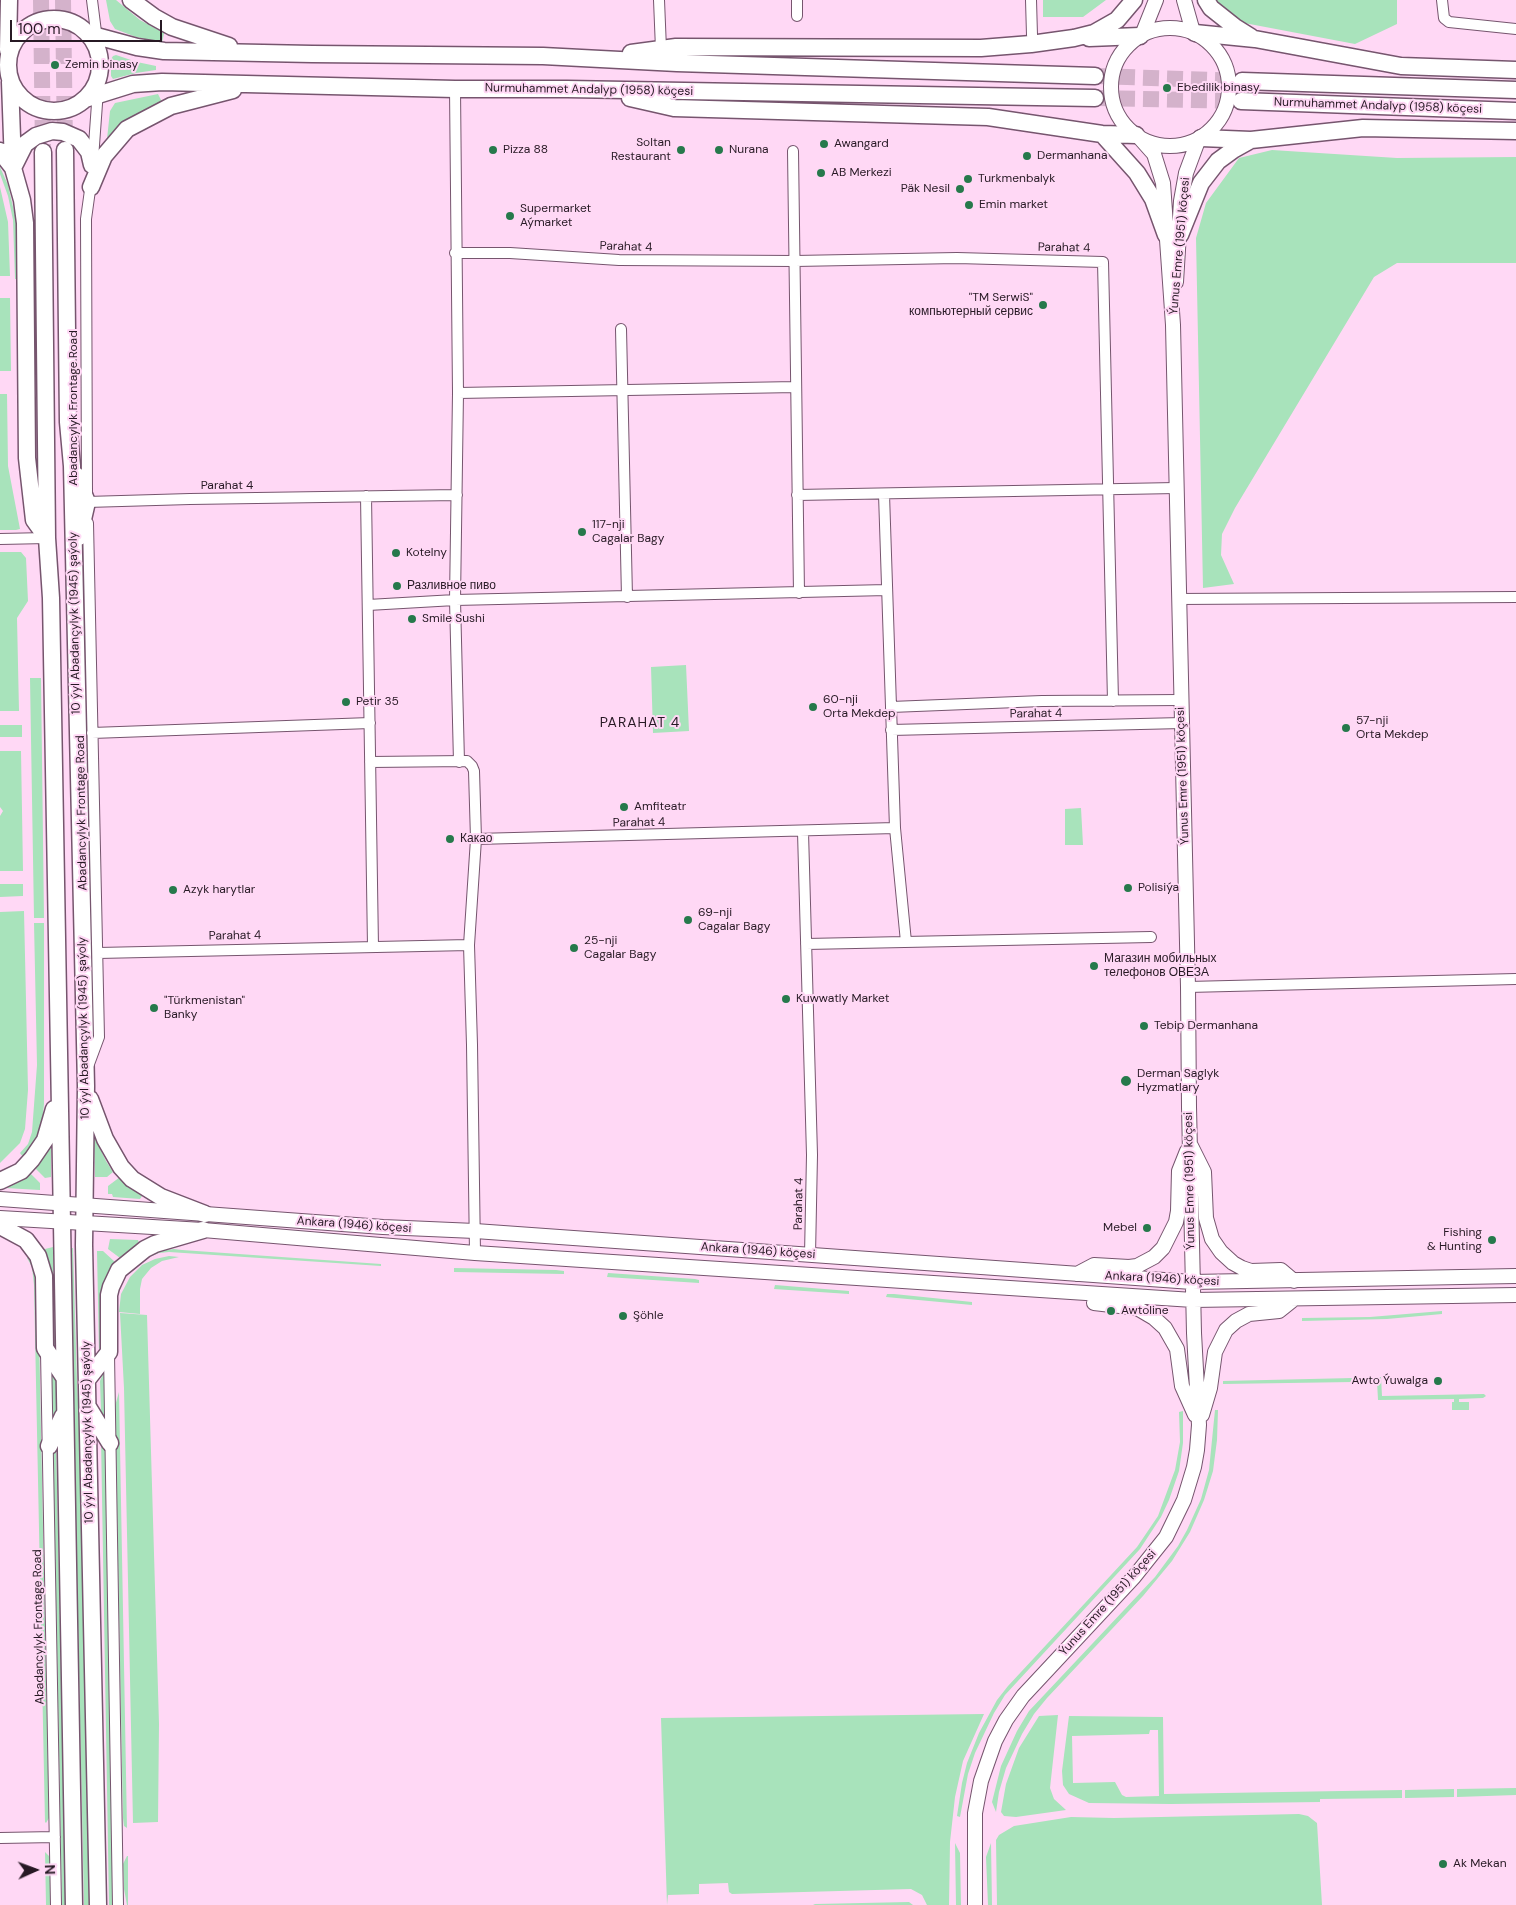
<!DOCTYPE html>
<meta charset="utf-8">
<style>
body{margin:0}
#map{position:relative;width:1516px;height:1905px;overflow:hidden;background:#ffd8f5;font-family:"DM Sans",sans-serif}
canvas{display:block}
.north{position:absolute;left:10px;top:1845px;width:50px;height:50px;-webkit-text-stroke:4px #ffd8f5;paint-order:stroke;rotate:88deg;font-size:14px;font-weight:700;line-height:20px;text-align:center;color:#271924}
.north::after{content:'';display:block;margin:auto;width:18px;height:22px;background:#271924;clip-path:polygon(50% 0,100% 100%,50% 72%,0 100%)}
.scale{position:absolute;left:10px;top:20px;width:152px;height:22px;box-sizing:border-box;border:2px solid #271924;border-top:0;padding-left:6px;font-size:15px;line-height:18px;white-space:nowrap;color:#271924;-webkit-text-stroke:4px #ffd8f5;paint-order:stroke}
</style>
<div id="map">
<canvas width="1516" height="1905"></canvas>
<div class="north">N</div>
<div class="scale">100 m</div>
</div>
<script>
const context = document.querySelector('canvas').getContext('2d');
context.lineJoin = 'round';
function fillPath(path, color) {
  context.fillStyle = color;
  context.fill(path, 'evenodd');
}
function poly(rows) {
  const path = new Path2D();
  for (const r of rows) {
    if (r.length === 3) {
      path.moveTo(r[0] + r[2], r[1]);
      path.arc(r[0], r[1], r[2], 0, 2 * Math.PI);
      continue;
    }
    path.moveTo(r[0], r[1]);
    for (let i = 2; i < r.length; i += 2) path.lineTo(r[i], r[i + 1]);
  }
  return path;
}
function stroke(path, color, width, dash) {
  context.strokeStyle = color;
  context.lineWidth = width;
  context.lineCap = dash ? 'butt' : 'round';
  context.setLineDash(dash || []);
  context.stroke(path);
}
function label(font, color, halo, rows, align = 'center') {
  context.font = font + ' "DM Sans",sans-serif';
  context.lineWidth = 4;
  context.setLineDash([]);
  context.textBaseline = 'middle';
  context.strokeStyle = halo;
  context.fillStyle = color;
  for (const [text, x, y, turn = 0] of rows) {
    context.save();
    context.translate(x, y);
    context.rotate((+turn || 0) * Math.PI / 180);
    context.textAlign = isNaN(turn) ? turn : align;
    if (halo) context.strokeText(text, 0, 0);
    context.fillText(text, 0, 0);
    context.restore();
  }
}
fillPath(poly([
 [106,0,116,0,140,20,164,33,162,43,136,37,115,29,110,21],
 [1043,0,1106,0,1083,17,1043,17],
 [1215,0,1397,0,1397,24,1355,44,1239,22],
 [116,55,137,62,156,66,156,70,136,73,113,79,111,76,111,59,113,56],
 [158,94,162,102,140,114,110,141,107,139,110,111,115,103],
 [1272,150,1397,158,1516,157,1516,263,1397,263,1374,277,1235,508,1222,534,1221,555,1234,584,1203,588,1196,238,1206,203,1239,158],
 [0,167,8,185,16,220,17,279,15,279,13,220,8,196,0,174],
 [0,187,8,222,10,276,0,276],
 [0,298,10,298,11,371,0,371],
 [0,394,7,394,8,466,20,529,16,530,0,530],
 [0,552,21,552,26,558,28,601,17,618,19,711,0,711],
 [686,665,689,731,653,733,651,667],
 [30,678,41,678,44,918,34,918],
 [0,725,22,725,22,737,0,737],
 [0,751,21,751,23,871,0,871,0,816,3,811,0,807],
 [1081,808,1083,845,1065,845,1065,809],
 [0,884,23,884,23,896,0,897],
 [24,911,28,1090,25,1129,20,1143,0,1163,0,912],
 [34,923,44,923,44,1104,42,1123,37,1137,23,1157,20,1153,28,1144,32,1132,37,1065],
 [94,1136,106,1161,113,1172,107,1177,95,1177],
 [51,1146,51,1177,45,1178,35,1168],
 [29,1172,40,1183,40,1190,5,1188],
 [120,1177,142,1196,140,1199,113,1197,112,1194,108,1194,108,1186],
 [110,1239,138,1240,139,1243,120,1258,108,1249],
 [53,1247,55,1350,54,1352,41,1250],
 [70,1248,73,1248,77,1382,84,1506,90,1905,84,1905],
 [174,1249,182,1250,381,1264,381,1266,169,1252,159,1253,135,1263,159,1251],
 [97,1251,103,1251,115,1262,115,1264,105,1281,102,1290,102,1348,99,1353],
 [30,1255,38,1285,49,1818,46,1823,45,1822,34,1285,32,1267,27,1258],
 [169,1256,179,1257,162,1261,151,1268,142,1279,140,1289,140,1314,119,1312,121,1294,130,1277,142,1265,155,1259],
 [454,1268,556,1270,564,1271,564,1274,454,1272],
 [608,1273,695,1279,699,1280,699,1283,607,1277],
 [775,1285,849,1291,849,1294,774,1289],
 [887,1294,894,1294,972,1302,972,1305,886,1297],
 [1442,1311,1442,1314,1387,1319,1302,1321,1302,1318,1370,1317],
 [120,1313,147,1315,159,1724,158,1822,133,1823,124,1388],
 [51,1369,56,1381,57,1394,57,1411,53,1423],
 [104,1371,105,1423,101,1411,100,1381],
 [1381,1377,1382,1396,1484,1394,1486,1396,1483,1398,1459,1399,1459,1402,1469,1402,1469,1410,1452,1410,1452,1402,1454,1402,1454,1399,1378,1400,1377,1381,1365,1381,1365,1378],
 [1353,1378,1353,1382,1223,1384,1223,1381],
 [119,1392,127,1828,124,1826,123,1818,115,1406],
 [1215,1410,1218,1410,1217,1440,1213,1471,1204,1500,1190,1532,1172,1561,1143,1596,1047,1698,1034,1714,1022,1734,1006,1768,999,1792,996,1812,992,1802,1001,1766,1017,1731,1029,1711,1155,1577,1178,1546,1187,1530,1201,1499,1209,1470],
 [1183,1411,1183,1443,1179,1471,1169,1500,1161,1517,1140,1549,1005,1695,994,1713,975,1753,968,1774,960,1817,957,1816,962,1783,967,1763,979,1733,997,1700,1008,1686,1137,1547,1158,1516,1175,1470,1180,1442,1179,1412],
 [101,1438,106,1449,114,1905,109,1905],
 [56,1439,66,1905,62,1905,53,1448],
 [984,1714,963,1761,955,1797,950,1842,949,1905,927,1905,922,1895,911,1889,732,1894,729,1892,728,1883,699,1884,699,1894,668,1895,667,1905,661,1718],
 [1058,1715,1050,1788,1054,1799,1066,1810,1016,1817,1004,1816,1001,1812,1006,1784,1019,1748,1039,1716],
 [1069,1716,1163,1717,1164,1794,1402,1790,1402,1798,1320,1799,1320,1802,1171,1804,1089,1803,1069,1794,1063,1785,1062,1771],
 [1150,1730,1158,1730,1159,1796,1126,1797,1122,1795,1115,1782,1073,1783,1072,1736,1149,1734],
 [1516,1788,1516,1795,1457,1797,1457,1789],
 [1454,1789,1454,1797,1405,1798,1405,1790],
 [1299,1814,1308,1816,1317,1823,1322,1905,997,1905,996,1840,999,1835,1014,1826,1071,1817,1114,1818],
 [955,1843,960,1853,961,1905,956,1905],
 [991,1843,992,1905,988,1905,986,1857],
 [45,1852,50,1857,50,1905,46,1905],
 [127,1856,128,1856,128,1905,127,1905,124,1889,123,1864],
 [909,1902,913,1905,813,1905,815,1904]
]), '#a8e3bb');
stroke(poly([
 [41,0,43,152],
 [63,0,65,145],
 [1095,76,1242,81],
 [1095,98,1241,101]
]), '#d4b2cb', 16, [16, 8]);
const street = poly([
 [92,0,99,56],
 [659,0,661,49],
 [1031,0,1032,35],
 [1442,0,1444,18,1449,22,1516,29],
 [797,16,797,0],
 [455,89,458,393,455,600,459,762],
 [793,151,799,593],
 [93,159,99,76],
 [455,253,510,253,619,260,795,261,957,258,1103,262,1113,701],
 [621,329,627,597],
 [458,393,796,387],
 [87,493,86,219,91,183],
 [884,494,895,828,906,942],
 [797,495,1176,488],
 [366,496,373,947],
 [87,502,190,499,457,495],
 [88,523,99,1037,89,1064],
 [0,539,47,538],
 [1178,599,1516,597],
 [368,605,455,600,887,590],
 [891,707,1042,701,1181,700],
 [891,730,1182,723],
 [92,733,370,723],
 [370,762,467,761,472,766,474,771,476,839,469,945,472,1045,475,1253],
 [803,832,812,1155,810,1255],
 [476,839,895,828],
 [806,944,1151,937],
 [98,953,469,945],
 [1188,987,1516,979],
 [46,1352,56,1905],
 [109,1354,118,1905],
 [0,1838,55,1837]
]);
const secondary = poly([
 [1184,0,1193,32],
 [1170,87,59],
 [1142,35,1156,0],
 [1176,282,1181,201,1186,173,1199,138],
 [1191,1146,1204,1172,1206,1218,1212,1239,1221,1252,1233,1263,1242,1268,1251,1271,1281,1270,1294,1281],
 [0,1199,383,1227,475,1231,1192,1282,1516,1276],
 [0,1218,203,1230,475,1253,1193,1300,1516,1295],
 [1077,1274,1094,1265,1129,1267,1137,1266,1154,1257,1163,1248,1176,1222,1178,1211,1179,1171,1187,1151],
 [1094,1303,1137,1308,1154,1318,1165,1328,1177,1349,1182,1386,1195,1415],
 [1202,1415,1210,1388,1215,1352,1226,1330,1236,1321,1249,1314,1279,1311,1294,1299],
 [975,1905,975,1813,981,1781,995,1741,1006,1720,1023,1696,1134,1577,1166,1537,1184,1500,1194,1467,1197,1450,1199,1425,1194,1333,1189,1107,1188,987,1173,325,1163,183,1154,154,1138,136]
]);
const primary = poly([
 [131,0,154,17,172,27,229,46],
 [1206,0,1211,8,1235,27,1251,37],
 [54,65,46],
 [1195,33,1255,39,1401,66,1516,70],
 [89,34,137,47,164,51,312,54,543,56,677,63,1095,76],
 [1089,38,1140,36],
 [8,50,9,0],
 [631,53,676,47,981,48,1031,44,1074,38,1094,33,1117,20,1134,0],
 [1242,81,1516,90],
 [10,82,13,165],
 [630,98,674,108,988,117,1102,134,1136,135],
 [85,99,133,84,162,82,455,89,567,89,1095,98],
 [1241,101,1516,111],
 [1102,134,1137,173,1153,199,1166,235],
 [1201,138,1251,140,1363,128,1516,131],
 [65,150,68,422,72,466,86,1086,84,1245,98,1905],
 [0,151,13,168,22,200,25,223,27,458,34,520,47,538],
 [43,152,47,538,51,598,74,1905],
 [13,168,25,144,36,136,52,131,63,132,79,139,89,152,92,165],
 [91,187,104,156,127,129,171,106,233,90],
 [1180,235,1201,183,1218,161,1233,150,1251,140],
 [76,475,87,502,79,537],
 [90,1099,105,1139,121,1167,132,1179,161,1197,205,1214],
 [0,1181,21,1171,32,1159,45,1140,54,1109],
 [0,1226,26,1240,38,1256,44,1276,45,1348,64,1377],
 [87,1380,109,1352,109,1295,111,1287,119,1270,145,1249,155,1244,203,1230],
 [88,1407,110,1443],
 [49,1446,63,1416]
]);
stroke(street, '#76556e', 12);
stroke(secondary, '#76556e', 16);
stroke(primary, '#76556e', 19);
stroke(street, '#fff', 10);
stroke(secondary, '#fff', 14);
stroke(primary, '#fff', 16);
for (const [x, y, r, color] of [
 [55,65,5,"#26794b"],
 [1167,88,5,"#26794b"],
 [824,144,5,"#26794b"],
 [493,150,5,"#26794b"],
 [681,150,5,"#26794b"],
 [719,150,5,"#26794b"],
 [1027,156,5,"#26794b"],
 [821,173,5,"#26794b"],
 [968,179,5,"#26794b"],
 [960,189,5,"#26794b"],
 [969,205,5,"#26794b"],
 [510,216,5,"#26794b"],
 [1043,305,5,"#26794b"],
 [582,532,5,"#26794b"],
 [396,553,5,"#26794b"],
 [397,586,5,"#26794b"],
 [412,619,5,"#26794b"],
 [346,702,5,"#26794b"],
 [813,707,5,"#26794b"],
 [1346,728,5,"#26794b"],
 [624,807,5,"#26794b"],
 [450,839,5,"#26794b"],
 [1128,888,5,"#26794b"],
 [173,890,5,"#26794b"],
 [688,920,5,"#26794b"],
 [574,948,5,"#26794b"],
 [1094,966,5,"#26794b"],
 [786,999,5,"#26794b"],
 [154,1008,5,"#26794b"],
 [1144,1026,5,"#26794b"],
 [1126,1081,6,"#26794b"],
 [1147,1228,5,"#26794b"],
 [1492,1240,5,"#26794b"],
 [1111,1311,5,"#26794b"],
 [623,1316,5,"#26794b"],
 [1438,1381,5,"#26794b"],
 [1443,1864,5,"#26794b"]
]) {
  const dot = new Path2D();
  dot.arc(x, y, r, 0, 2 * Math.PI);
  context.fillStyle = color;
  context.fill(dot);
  stroke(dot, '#ffd8f5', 2);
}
label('12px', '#271924', '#ffd8f5', [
 ["Zemin binasy",65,65],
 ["Ebedilik binasy",1177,88],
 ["Soltan",671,143,"right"],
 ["Restaurant",671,157,"right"],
 ["Awangard",834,144],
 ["Pizza 88",503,150],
 ["Nurana",729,150],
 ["Dermanhana",1037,156],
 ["AB Merkezi",831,173],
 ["Turkmenbalyk",978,179],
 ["Päk Nesil",950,189,"right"],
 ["Emin market",979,205],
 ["Supermarket",520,209],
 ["Aýmarket",520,223],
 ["\"TM SerwiS\"",1033,298,"right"],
 ["компьютерный сервис",1033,312,"right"],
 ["117-nji",592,525],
 ["Cagalar Bagy",592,539],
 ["Kotelny",406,553],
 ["Разливное пиво",407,586],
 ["Smile Sushi",422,619],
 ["60-nji",823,700],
 ["Orta Mekdep",823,714],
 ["Petir 35",356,702],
 ["57-nji",1356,721],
 ["Orta Mekdep",1356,735],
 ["Amfiteatr",634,807],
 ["Какао",460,839],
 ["Polisiýa",1138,888],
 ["Azyk harytlar",183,890],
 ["69-nji",698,913],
 ["Cagalar Bagy",698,927],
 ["25-nji",584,941],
 ["Cagalar Bagy",584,955],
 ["Магазин мобильных",1104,959],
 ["телефонов ОВЕЗА",1104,973],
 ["Kuwwatly Market",796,999],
 ["\"Türkmenistan\"",164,1001],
 ["Banky",164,1015],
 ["Tebip Dermanhana",1154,1026],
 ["Derman Saglyk",1137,1074],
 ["Hyzmatlary",1137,1088],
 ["Mebel",1137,1228,"right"],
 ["Fishing",1482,1233,"right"],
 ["& Hunting",1482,1247,"right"],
 ["Awtoline",1121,1311],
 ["Şöhle",633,1316],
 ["Awto Ýuwalga",1428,1381,"right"],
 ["Ak Mekan",1453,1864]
], 'left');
label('12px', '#271924', '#ffd8f5', [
 ["Nurmuhammet Andalyp (1958) köçesi",589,90,1],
 ["Nurmuhammet Andalyp (1958) köçesi",1378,106,2],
 ["Ýunus Emre (1951) köçesi",1180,246,-85],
 ["Parahat 4",626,247,2],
 ["Parahat 4",1064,248,1],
 ["Abadancylyk Frontage Road",74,408,-90],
 ["Parahat 4",227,486],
 ["10 ýyl Abadançylyk (1945) şaýoly",75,623,-91],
 ["Parahat 4",1036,714,-1],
 ["Ýunus Emre (1951) köçesi",1183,776,-92],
 ["Abadancylyk Frontage Road",82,813,-91],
 ["Parahat 4",639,823,-1],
 ["Parahat 4",235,936,-1],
 ["10 ýyl Abadançylyk (1945) şaýoly",84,1028,-91],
 ["Ýunus Emre (1951) köçesi",1190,1181,-91],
 ["Parahat 4",799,1204,-89],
 ["Ankara (1946) köçesi",354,1225,4],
 ["Ankara (1946) köçesi",758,1251,4],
 ["Ankara (1946) köçesi",1162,1279,3],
 ["10 ýyl Abadançylyk (1945) şaýoly",88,1432,-91],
 ["Ýunus Emre (1951) köçesi",1108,1603,-48],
 ["Abadancylyk Frontage Road",39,1627,-91]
]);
context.letterSpacing = '1px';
label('14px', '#271924', '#ffd8f5', [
 ["PARAHAT 4",640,723]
]);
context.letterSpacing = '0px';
</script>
